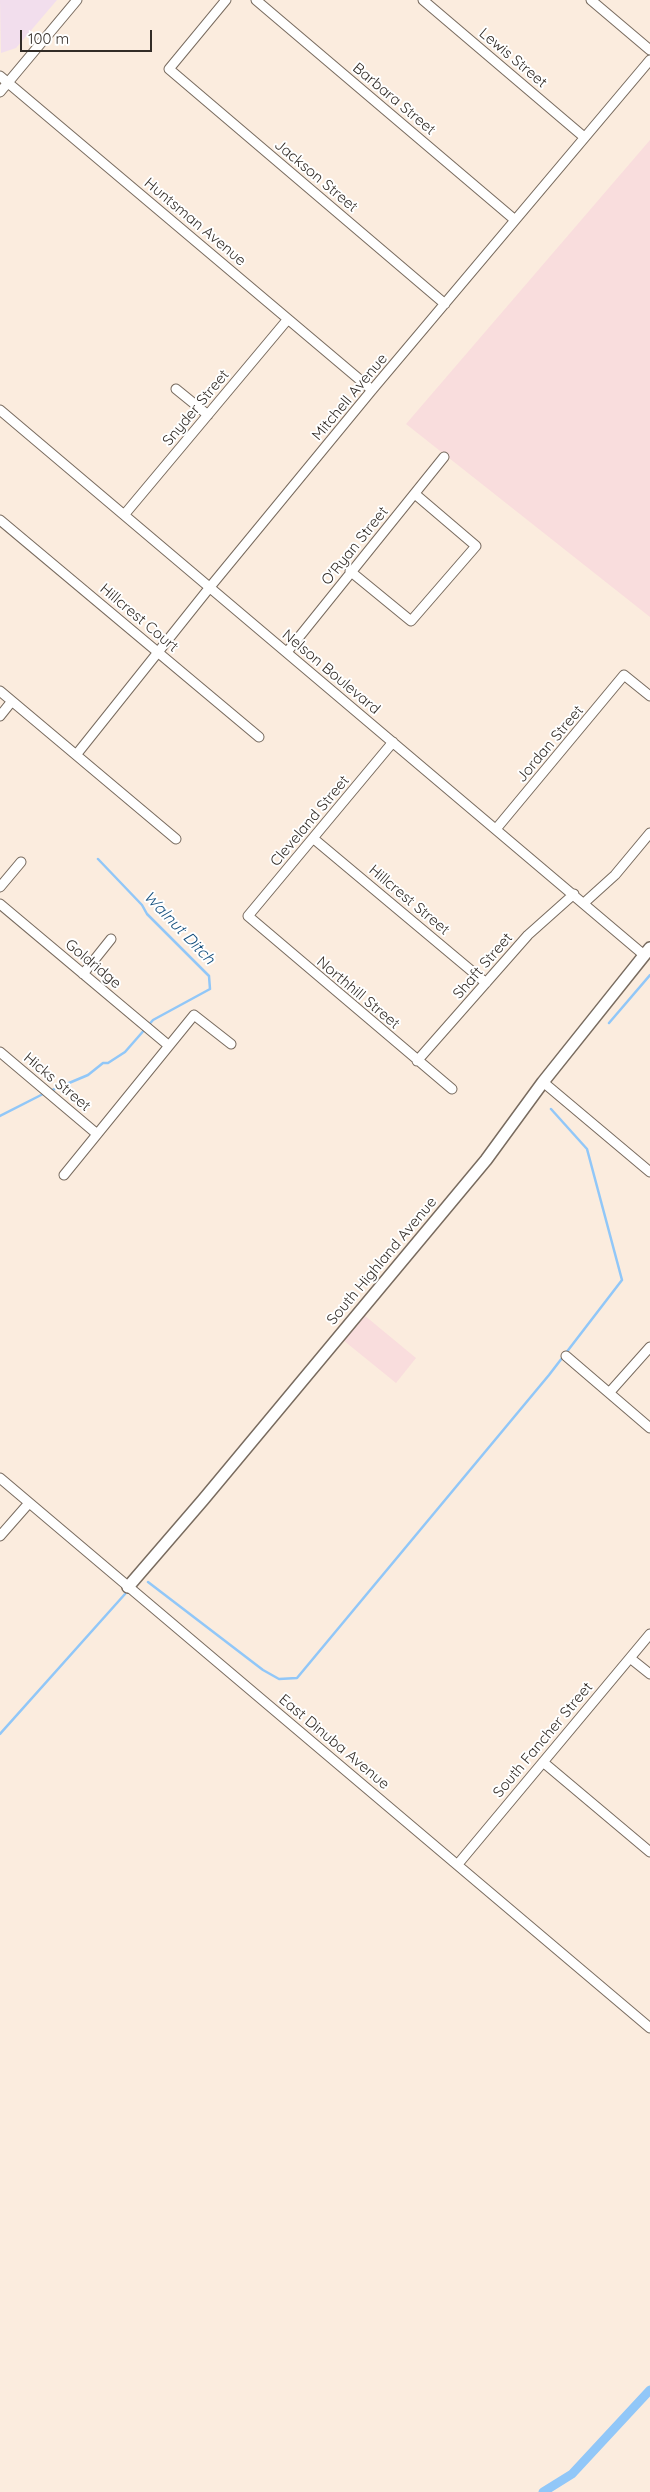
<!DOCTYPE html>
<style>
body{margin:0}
#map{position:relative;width:650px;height:2492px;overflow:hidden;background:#fbecde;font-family:Quicksand,sans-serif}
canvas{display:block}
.scale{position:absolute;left:20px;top:30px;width:132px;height:22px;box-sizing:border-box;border:2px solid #322c27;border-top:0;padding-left:6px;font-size:15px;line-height:18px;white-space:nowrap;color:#322c27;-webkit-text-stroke:4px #fff;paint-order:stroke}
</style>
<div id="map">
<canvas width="650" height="2492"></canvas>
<div class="scale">100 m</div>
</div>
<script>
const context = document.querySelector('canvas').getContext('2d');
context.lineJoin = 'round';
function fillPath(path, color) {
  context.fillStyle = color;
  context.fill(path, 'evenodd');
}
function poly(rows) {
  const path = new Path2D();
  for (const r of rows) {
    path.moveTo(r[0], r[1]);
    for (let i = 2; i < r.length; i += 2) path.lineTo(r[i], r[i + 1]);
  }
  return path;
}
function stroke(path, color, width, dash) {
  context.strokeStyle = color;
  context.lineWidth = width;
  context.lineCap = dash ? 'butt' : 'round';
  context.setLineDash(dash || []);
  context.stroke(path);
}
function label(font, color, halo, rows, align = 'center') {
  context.font = font + ' Quicksand,sans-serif';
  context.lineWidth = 4;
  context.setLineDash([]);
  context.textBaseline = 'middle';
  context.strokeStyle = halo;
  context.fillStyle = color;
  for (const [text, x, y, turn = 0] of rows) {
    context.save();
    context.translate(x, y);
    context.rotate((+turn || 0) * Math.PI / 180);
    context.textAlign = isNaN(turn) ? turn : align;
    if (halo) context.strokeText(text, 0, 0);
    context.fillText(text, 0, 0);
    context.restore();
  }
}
fillPath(poly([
 [650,140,650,617,406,424],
 [364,1315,416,1358,396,1383,343,1340]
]), '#f9dddd');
fillPath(poly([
 [0,0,57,0,16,48,1,53]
]), '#f2deed');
stroke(poly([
 [609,1023,650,975],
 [50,1091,88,1075,103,1063,108,1063,125,1052,153,1020,210,989,209,976,147,914,142,905,98,859],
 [0,1116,45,1093],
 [148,1582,263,1670,279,1679,297,1678,549,1375,622,1280,587,1149,551,1109],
 [0,1734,125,1594]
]), '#91c7f8', 2.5);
stroke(poly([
 [543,2492,572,2474,650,2390]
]), '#91c7f8', 9);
const minor = poly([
 [226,0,169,69,445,304],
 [256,0,515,220],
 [423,0,584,137],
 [591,0,650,50],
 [0,76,372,390],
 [0,92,77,0],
 [176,389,208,415],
 [0,410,644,955],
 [124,515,288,319],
 [0,520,259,737],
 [350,571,411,621,476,546,415,494],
 [287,652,444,457],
 [0,691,176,839],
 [0,716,12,701],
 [393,742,248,916,452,1089],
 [76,755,210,587,372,390,650,60],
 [496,829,624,675,650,696],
 [314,839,486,983],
 [0,887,21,862],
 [584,903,615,875,650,833],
 [0,904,168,1045],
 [83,974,111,939],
 [0,1052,97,1134],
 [417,1061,528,935,574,894],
 [543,1082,650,1172],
 [64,1175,194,1015,231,1044],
 [566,1356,650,1428],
 [609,1393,650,1347],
 [0,1478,650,2028],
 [0,1536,29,1503],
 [630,1658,650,1674],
 [543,1762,650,1852],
 [458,1864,650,1634]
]);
const tertiary = poly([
 [128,1587,203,1500,486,1160,543,1082,650,948]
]);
stroke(minor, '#786b5f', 11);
stroke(tertiary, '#786b5f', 14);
stroke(minor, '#fff', 9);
stroke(tertiary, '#fff', 11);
label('15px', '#322c27', '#fff', [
 ["Lewis Street",513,58,40],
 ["Barbara Street",394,99,40],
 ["Jackson Street",316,176,40],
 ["Huntsman Avenue",195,222,40],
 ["Mitchell Avenue",350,397,-50],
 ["Snyder Street",196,408,-50],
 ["O'Ryan Street",355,546,-51],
 ["Hillcrest Court",139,618,40],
 ["Nelson Boulevard",331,672,40],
 ["Jordan Street",550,744,-50],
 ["Cleveland Street",310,821,-50],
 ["Hillcrest Street",409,900,40],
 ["Goldridge",93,964,40],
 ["Shaft Street",483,966,-49],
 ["Northhill Street",358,993,40],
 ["Hicks Street",57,1082,40],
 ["South Highland Avenue",382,1261,-50],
 ["South Fancher Street",543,1740,-50],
 ["East Dinuba Avenue",334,1742,40]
]);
label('italic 16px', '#15507e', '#fff', [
 ["Walnut Ditch",179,928,46]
]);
</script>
